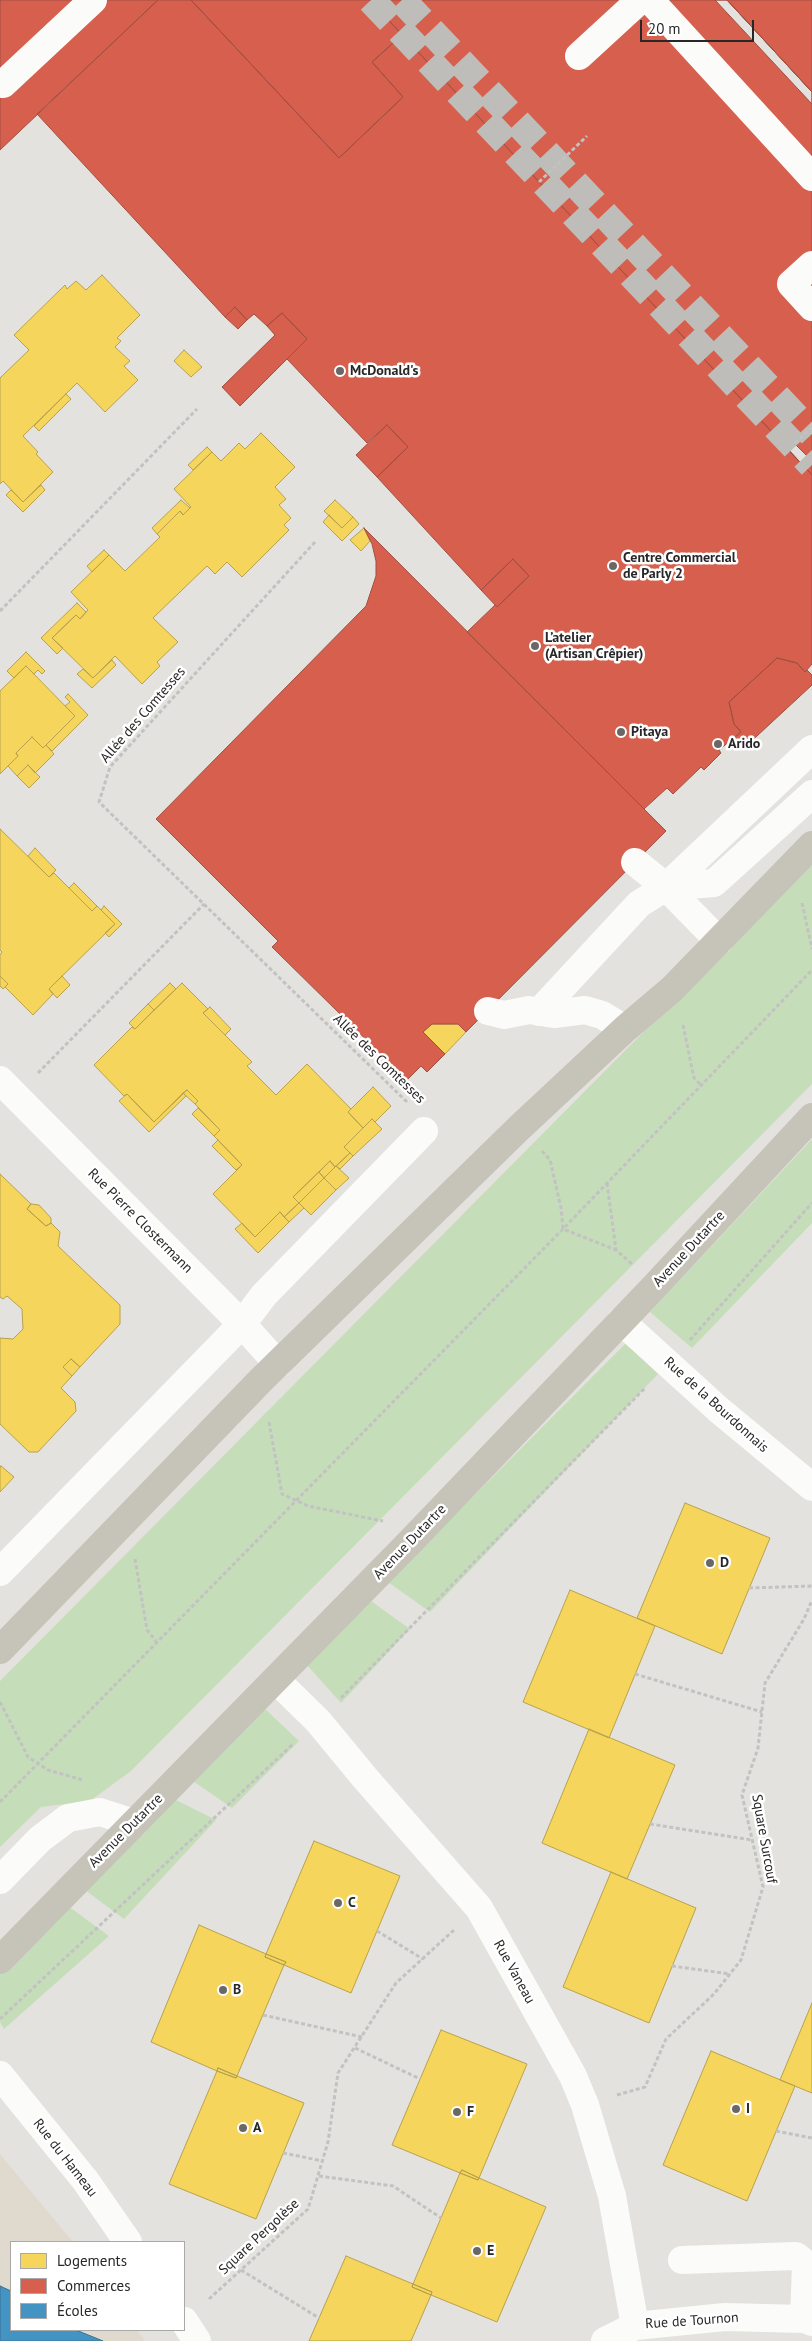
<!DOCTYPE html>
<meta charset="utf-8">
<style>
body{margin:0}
#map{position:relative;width:812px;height:2341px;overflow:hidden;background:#e4e2de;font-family:"PT Sans",sans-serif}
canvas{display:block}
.legend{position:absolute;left:10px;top:2241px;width:175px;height:90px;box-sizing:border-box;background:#fff;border:1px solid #a9a9a9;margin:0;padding:6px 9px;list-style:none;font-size:15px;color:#272727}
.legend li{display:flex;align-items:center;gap:10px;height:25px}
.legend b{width:25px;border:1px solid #a9a9a9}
.scale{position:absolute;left:640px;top:20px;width:114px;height:22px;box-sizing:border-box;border:2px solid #272727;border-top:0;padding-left:6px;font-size:15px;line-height:18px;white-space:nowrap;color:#272727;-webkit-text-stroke:4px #fff;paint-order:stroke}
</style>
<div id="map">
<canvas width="812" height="2341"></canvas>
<ul class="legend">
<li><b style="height:14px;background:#f6d55c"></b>Logements</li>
<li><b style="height:14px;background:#d6604d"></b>Commerces</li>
<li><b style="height:14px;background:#4393c3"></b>Écoles</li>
</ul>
<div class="scale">20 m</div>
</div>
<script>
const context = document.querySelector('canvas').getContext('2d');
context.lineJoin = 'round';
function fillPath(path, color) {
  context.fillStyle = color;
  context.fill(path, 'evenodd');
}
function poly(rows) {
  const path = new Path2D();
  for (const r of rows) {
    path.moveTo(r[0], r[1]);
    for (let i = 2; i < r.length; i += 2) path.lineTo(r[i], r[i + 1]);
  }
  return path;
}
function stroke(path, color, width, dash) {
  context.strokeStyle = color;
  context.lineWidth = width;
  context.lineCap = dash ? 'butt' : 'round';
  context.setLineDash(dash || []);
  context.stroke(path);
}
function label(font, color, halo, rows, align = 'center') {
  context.font = font + ' "PT Sans",sans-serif';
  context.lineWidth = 5;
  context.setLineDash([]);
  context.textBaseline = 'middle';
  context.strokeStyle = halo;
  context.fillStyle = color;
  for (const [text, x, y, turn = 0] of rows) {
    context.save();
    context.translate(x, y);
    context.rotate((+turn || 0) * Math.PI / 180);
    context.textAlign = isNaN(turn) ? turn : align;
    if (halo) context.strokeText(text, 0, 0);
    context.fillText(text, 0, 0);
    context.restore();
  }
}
fillPath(poly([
 [0,2154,73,2242,11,2242,11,2330,137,2330,145,2341,0,2341]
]), '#dfdacd');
fillPath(poly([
 [812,862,812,1084,131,1771,90,1801,41,1807,0,1847,0,1681],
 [812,1139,812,1223,692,1348,650,1312],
 [627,1342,658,1374,430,1612,388,1582],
 [371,1601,410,1629,341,1703,306,1664],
 [263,1707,299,1741,232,1808,193,1781],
 [172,1798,216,1820,124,1919,85,1890],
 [68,1906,109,1936,4,2029,0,2022,0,1974]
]), '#c5deb9');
const homes = poly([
 [102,275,140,315,117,338,121,341,115,347,130,361,124,366,138,380,105,412,77,383,23,436,38,452,36,454,53,472,23,502,3,481,0,484,0,378,29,350,14,335,65,285,67,289,76,281,86,290,102,275],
 [184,350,202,367,191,377,174,361,184,350],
 [66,394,71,399,39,431,34,426,66,394],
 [261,433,295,467,275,487,286,499,279,505,291,518,284,525,289,530,242,577,227,562,215,574,207,566,153,618,178,642,157,662,160,666,142,684,115,656,93,678,52,638,76,615,80,619,88,610,71,592,109,555,125,571,160,537,157,534,180,511,183,515,191,507,174,489,212,452,221,461,239,443,245,449,261,433],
 [207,447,212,452,193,470,188,465,207,447],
 [41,485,45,490,23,512,6,495,11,490,23,502,41,485],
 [181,500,190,508,183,515,180,511,157,534,152,528,181,500],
 [335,500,353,517,342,528,324,511,335,500],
 [329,515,342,528,353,517,359,524,342,541,323,522,329,515],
 [364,528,370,541,361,551,350,540,364,528],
 [104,550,109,555,92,572,87,566,104,550],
 [77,603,86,612,80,619,76,615,52,638,63,648,57,654,41,638,77,603],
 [26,652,45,671,42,674,38,670,34,674,26,666,14,678,7,671,26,652],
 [112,660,116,665,92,688,77,674,83,669,93,678,112,660],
 [26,666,75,716,43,748,32,737,16,753,18,756,0,774,0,691,26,666],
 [68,694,88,715,52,751,46,745,75,716,65,706,70,702,65,697,68,694],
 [32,737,43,748,46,745,54,754,35,773,28,765,17,776,8,766,18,756,16,753,32,737],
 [28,765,40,777,29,788,17,776,28,765],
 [0,829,49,877,54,873,92,911,97,906,115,924,49,989,53,994,33,1015,5,987,8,984,0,976,0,955,2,952,0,950,0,829],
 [35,848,56,870,49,877,28,856,35,848],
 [74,883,97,906,92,911,69,888,74,883],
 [104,906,122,924,109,937,105,933,115,924,101,910,104,906],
 [0,976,8,984,3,989,0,986,0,976],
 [62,976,70,985,57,998,49,989,62,976],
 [170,983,176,989,154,1010,148,1004,170,983],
 [182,983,208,1009,203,1013,252,1062,247,1066,276,1095,307,1064,351,1109,348,1112,363,1128,344,1147,350,1153,335,1167,330,1161,293,1197,299,1203,284,1217,280,1212,255,1237,213,1194,242,1165,214,1136,220,1130,195,1104,198,1101,187,1090,154,1122,127,1094,124,1096,94,1065,132,1027,135,1029,182,983],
 [148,1004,154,1010,135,1029,129,1023,148,1004],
 [210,1007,231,1029,225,1035,203,1013,210,1007],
 [432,1024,458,1024,466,1032,445,1054,423,1032,432,1024],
 [373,1087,391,1106,375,1122,372,1119,363,1128,348,1112,373,1087],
 [187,1090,198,1101,195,1104,183,1093,187,1090],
 [183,1093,186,1096,149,1132,119,1101,127,1094,154,1122,183,1093],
 [198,1108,220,1130,214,1136,192,1114,198,1108],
 [372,1119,382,1129,353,1156,344,1147,372,1119],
 [218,1140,242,1165,236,1170,212,1146,218,1140],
 [350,1153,353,1156,340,1169,336,1166,350,1153],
 [330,1161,335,1167,324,1178,319,1172,330,1161],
 [336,1166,349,1178,336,1190,324,1178,336,1166],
 [319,1172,324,1178,299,1203,293,1197,319,1172],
 [0,1174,31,1204,27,1209,46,1226,51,1223,60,1232,58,1246,120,1305,120,1324,80,1367,71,1359,63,1367,72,1376,61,1388,75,1402,76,1411,38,1452,29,1452,0,1424,0,1338,13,1339,23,1329,22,1309,7,1296,3,1299,0,1297,0,1174],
 [324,1178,336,1190,311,1215,299,1203,324,1178],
 [299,1203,304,1208,289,1222,284,1217,299,1203],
 [31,1204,39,1205,51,1218,51,1223,46,1226,27,1209,31,1204],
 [280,1212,289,1222,258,1253,235,1229,242,1223,255,1237,280,1212],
 [71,1359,80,1367,72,1376,63,1367,71,1359],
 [1,1466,14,1477,0,1492,0,1467,1,1466],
 [685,1503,770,1538,722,1654,637,1618,685,1503],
 [570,1590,655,1626,609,1738,523,1702,570,1590],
 [589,1729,675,1765,627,1879,542,1843,589,1729],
 [314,1841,400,1876,351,1993,284,1965,286,1962,266,1954,314,1841],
 [611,1872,696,1908,649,2023,563,1987,611,1872],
 [199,1925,266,1954,265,1957,284,1965,237,2076,218,2068,217,2071,151,2042,199,1925],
 [266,1954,286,1962,284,1965,265,1957,266,1954],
 [812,2003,812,2093,780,2080,812,2003],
 [441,2030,527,2064,479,2178,462,2170,460,2173,392,2145,441,2030],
 [711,2051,795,2086,747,2201,663,2165,711,2051],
 [218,2068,237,2076,236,2078,217,2071,218,2068],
 [217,2071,236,2078,237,2076,304,2103,256,2219,169,2184,217,2071],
 [462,2170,479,2178,478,2180,460,2173,462,2170],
 [460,2173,478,2180,479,2178,546,2207,497,2322,431,2295,432,2292,413,2284,460,2173],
 [346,2256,413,2284,412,2287,431,2295,411,2341,309,2341,346,2256],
 [413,2284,432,2292,431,2295,412,2287,413,2284]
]);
fillPath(homes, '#f6d55c');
stroke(homes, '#b8a14c', 1);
const shops = poly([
 [0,0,158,0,0,150,0,0],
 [158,0,191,0,339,158,403,97,372,62,402,35,812,475,812,664,805,672,797,663,777,658,729,702,734,724,741,732,719,750,721,753,704,770,701,767,673,794,667,788,644,809,467,632,495,605,497,607,529,576,513,559,481,590,377,477,408,447,387,425,367,443,287,359,307,339,282,313,267,326,254,314,247,320,235,307,225,317,37,114,158,0],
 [191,0,370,0,402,35,372,62,403,97,339,158,191,0],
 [370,0,727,0,812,92,812,475,370,0],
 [715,0,727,0,812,92,812,104,715,0],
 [727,0,812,0,812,92,727,0],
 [235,307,247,320,238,329,225,317,235,307],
 [282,313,307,339,240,406,222,387,275,335,267,326,282,313],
 [387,425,408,447,377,477,356,455,387,425],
 [784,433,807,456,801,464,779,439,784,433],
 [364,528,666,831,466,1032,458,1024,432,1024,423,1032,445,1054,427,1072,421,1066,407,1080,272,947,278,941,156,819,366,606,376,576,376,561,372,544,364,528],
 [513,559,529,576,497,607,481,590,513,559],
 [777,658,797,663,805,672,807,670,812,675,812,685,744,748,734,738,741,732,734,724,729,702,777,658]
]);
fillPath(shops, '#d6604d');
stroke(shops, '#a24f42', 1);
const schools = poly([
 [0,2286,11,2291,11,2330,76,2330,103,2341,0,2341,0,2286]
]);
fillPath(schools, '#4393c3');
stroke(schools, '#3b7394', 1);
stroke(poly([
 [371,0,812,465],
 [402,0,812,434]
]), '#bebdb9', 28, [28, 14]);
stroke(poly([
 [539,182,587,136],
 [795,443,812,427],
 [315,542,110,767,99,802,407,1102],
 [0,611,197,409],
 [802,903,812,949],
 [683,1025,694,1078,701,1085],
 [38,1073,204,904],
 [542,1151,550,1160,561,1208,563,1229,616,1250],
 [607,1183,616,1250,632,1264],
 [690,1340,812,1203],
 [269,1422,282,1494,308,1506,383,1521],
 [135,1559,147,1630,156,1641],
 [749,1588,812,1586],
 [635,1674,762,1712],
 [341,1698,645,1388],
 [0,1702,28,1757,48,1770,83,1780],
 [0,1802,563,1229,812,970],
 [650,1824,752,1840],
 [377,1931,423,1959],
 [672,1966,730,1974],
 [263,2015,362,2037],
 [0,2019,293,1744],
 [355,2048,420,2079],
 [617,2095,645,2087,666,2039,714,1994,741,1960,763,1887,742,1795,758,1748,765,1683,804,1619,812,1600],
 [776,2131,812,2138],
 [283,2153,323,2161],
 [319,2176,393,2186,441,2218],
 [241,2270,319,2318],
 [209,2299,308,2209,328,2142,338,2073,396,1983,454,1930]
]), '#c2c2c2', 3, [4, 2.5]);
stroke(poly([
 [650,0,812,177],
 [579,56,640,0],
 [3,84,93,0],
 [812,265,791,284,812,307],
 [635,862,666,887,719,941],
 [666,887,714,883,812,794],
 [488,1011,504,1015,529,1010,554,1014,585,1010,602,1015,625,1029],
 [539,1012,639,904,666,887,812,749],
 [0,1080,242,1324,278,1364],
 [621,1321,719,1410,812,1487],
 [0,1572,242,1324,264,1295,424,1131],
 [276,1680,318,1721,365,1778,479,1908,573,2076,585,2105,612,2196,635,2326],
 [0,1880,40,1839,68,1818,100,1812,134,1823],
 [0,2075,85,2180,128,2242],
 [682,2260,796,2256,806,2264,804,2319],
 [184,2321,197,2341],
 [605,2341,635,2326,725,2317,804,2319,812,2322]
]), '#fbfbfa', 28);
stroke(poly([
 [0,1650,261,1380,519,1128,625,1029,672,989,812,845],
 [0,1960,412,1540,656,1285,812,1117]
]), '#c6c3b9', 28);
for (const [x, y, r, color] of [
 [340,371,5,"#696867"],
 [613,566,5,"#696867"],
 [535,646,5,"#696867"],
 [621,732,5,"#696867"],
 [718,744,5,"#696867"],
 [710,1563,5,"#696867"],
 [338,1903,5,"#696867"],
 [223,1990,5,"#696867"],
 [736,2109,5,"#696867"],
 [457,2112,5,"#696867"],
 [243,2128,5,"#696867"],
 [477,2251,5,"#696867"]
]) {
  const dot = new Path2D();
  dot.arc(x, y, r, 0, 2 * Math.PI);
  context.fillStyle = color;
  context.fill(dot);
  stroke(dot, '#fff', 2);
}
label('bold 14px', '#272727', '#fff', [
 ["McDonald's",350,371],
 ["Centre Commercial",623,558],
 ["de Parly 2",623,574],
 ["L’atelier",545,638],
 ["(Artisan Crêpier)",545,654],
 ["Pitaya",631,732],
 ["Arido",728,744],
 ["D",720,1563],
 ["C",348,1903],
 ["B",233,1990],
 ["I",746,2109],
 ["F",467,2112],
 ["A",253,2128],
 ["E",487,2251]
], 'left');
label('14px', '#272727', '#fff', [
 ["Allée des Comtesses",143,715,-49],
 ["Allée des Comtesses",379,1059,44],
 ["Rue Pierre Clostermann",140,1221,45],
 ["Avenue Dutartre",689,1249,-47],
 ["Rue de la Bourdonnais",716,1405,42],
 ["Avenue Dutartre",410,1542,-46],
 ["Avenue Dutartre",126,1831,-45],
 ["Square Surcouf",764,1839,80],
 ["Rue Vaneau",514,1972,61],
 ["Rue du Hameau",65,2158,52],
 ["Square Pergolèse",259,2237,-43],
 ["Rue de Tournon",692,2321,-4]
]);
</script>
